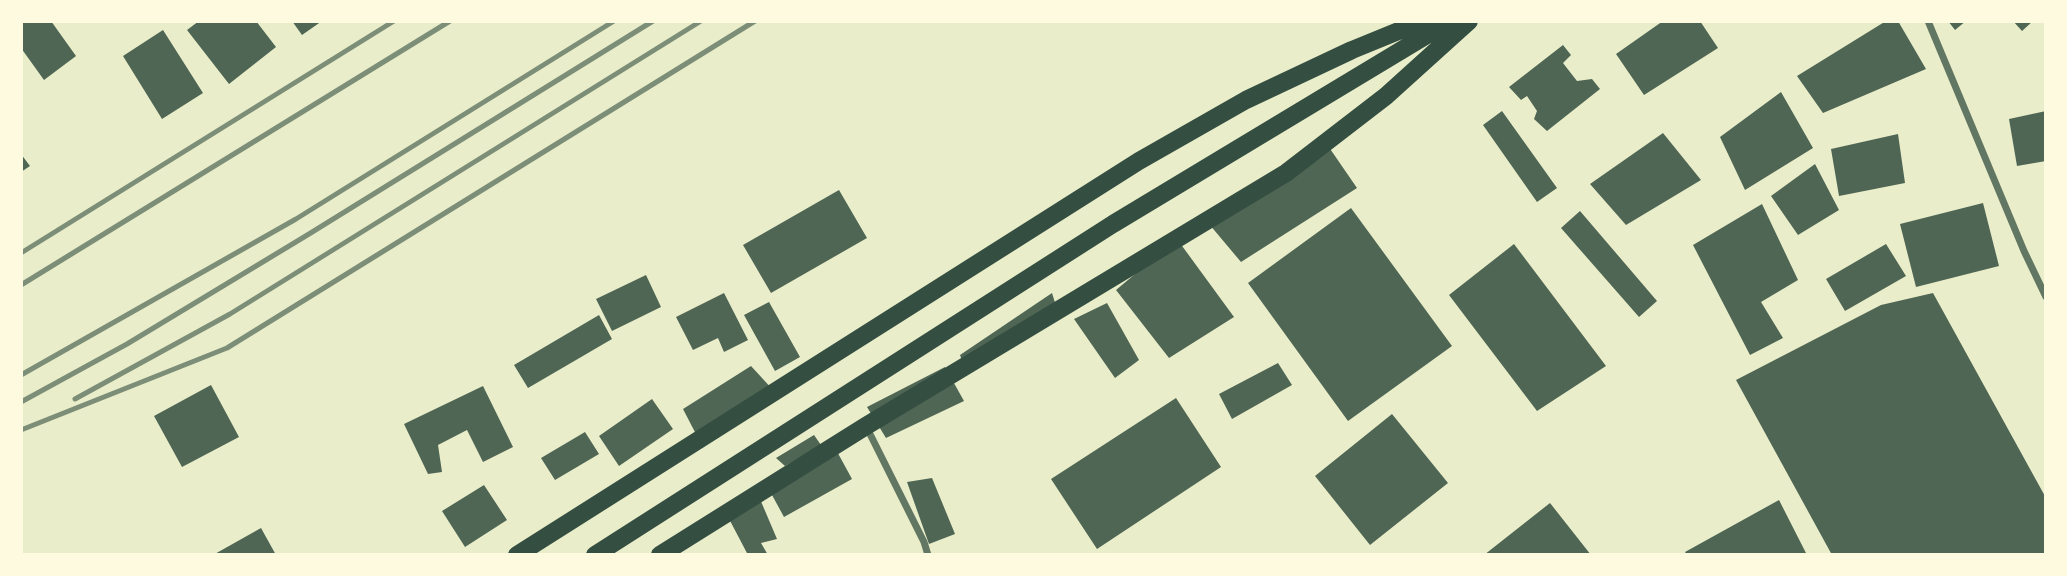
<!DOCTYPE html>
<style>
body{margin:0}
#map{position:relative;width:2067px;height:576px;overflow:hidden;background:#e9edc9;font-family:Lora,serif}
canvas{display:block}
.frame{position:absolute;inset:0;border:23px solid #fefae0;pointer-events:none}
</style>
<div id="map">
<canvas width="2067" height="576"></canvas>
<div class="frame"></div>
</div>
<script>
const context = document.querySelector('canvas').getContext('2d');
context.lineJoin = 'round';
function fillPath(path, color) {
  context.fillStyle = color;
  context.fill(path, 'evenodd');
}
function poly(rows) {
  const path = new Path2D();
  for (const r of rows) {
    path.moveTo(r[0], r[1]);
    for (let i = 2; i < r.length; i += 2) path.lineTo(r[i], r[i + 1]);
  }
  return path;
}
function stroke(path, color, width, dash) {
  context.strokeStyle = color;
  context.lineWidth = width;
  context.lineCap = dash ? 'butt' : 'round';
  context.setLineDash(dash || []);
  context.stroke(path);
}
fillPath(poly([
 [21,21,51,21,76,56,44,80,21,48],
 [199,21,256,21,276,47,229,84,187,30],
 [292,21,322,21,302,35],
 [1663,21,1700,21,1718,48,1644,95,1616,54],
 [1886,21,1898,21,1926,69,1823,113,1797,76],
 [1948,21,1966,21,1955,30],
 [2013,21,2033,21,2022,31],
 [163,30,203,93,162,119,123,56],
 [1563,45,1571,55,1563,63,1577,81,1592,79,1600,89,1547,131,1534,119,1537,111,1527,96,1521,100,1509,87],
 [1781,92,1813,148,1745,190,1720,137],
 [1502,111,1557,188,1537,202,1483,125],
 [2046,111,2046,161,2017,166,2009,119],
 [1663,133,1701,180,1626,225,1590,184],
 [1898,134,1905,183,1839,196,1831,149],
 [1324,140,1357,188,1241,262,1204,218],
 [21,154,30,166,21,172],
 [1815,164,1839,210,1798,235,1771,196],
 [839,190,867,238,771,293,743,245],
 [1983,203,1999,266,1916,287,1900,224],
 [1762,204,1798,280,1761,302,1783,338,1750,355,1693,245],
 [1351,208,1452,346,1348,421,1248,283],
 [1580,211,1657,301,1639,317,1561,228],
 [1177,239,1234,317,1169,358,1116,290],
 [1514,244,1606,366,1537,411,1449,295],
 [1886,244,1906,276,1845,311,1826,279],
 [646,275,661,307,612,331,596,299],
 [724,293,748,340,724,352,718,338,693,350,676,317],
 [1052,293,1057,309,966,372,960,355],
 [1933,293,2046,498,2046,555,1832,555,1736,380,1881,305],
 [769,302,800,357,775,371,744,315],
 [1107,303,1139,360,1115,378,1074,319],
 [599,315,612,339,528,388,514,365],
 [1278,363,1292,385,1232,419,1219,394],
 [751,366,774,391,698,438,683,409],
 [945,367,964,401,886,438,867,407],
 [211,385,239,437,182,467,154,416],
 [483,386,513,447,483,462,467,430,438,445,442,472,428,474,404,424],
 [1176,398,1221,467,1097,549,1051,479],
 [652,399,673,429,619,466,599,436],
 [1392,414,1448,483,1370,545,1315,476],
 [585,432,599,454,555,480,541,458],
 [814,435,821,445,785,466,776,458],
 [834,446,852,479,784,517,766,484],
 [932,478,955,534,929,544,907,482],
 [484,485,507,520,465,547,442,511],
 [757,492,777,539,761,543,768,555,748,555,727,515],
 [1779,500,1807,555,1687,555,1685,552],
 [1550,503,1591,555,1484,555],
 [261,528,276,555,213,555]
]), '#4f6655');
stroke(poly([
 [1928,21,2024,251,2046,297],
 [866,426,924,542,928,555]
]), '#617663', 7);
stroke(poly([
 [517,555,1139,161,1246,100,1352,50,1423,21],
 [595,555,1113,224,1450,21],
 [660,555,866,426,1286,173,1386,96,1469,21]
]), '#344e41', 18);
stroke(poly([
 [21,253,394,21],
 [21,285,450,21],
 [21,375,296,219,614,21],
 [75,399,230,314,701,21],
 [21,402,127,344,309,234,653,21],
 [21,430,227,348,755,21]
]), '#7c8e77', 5);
</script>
